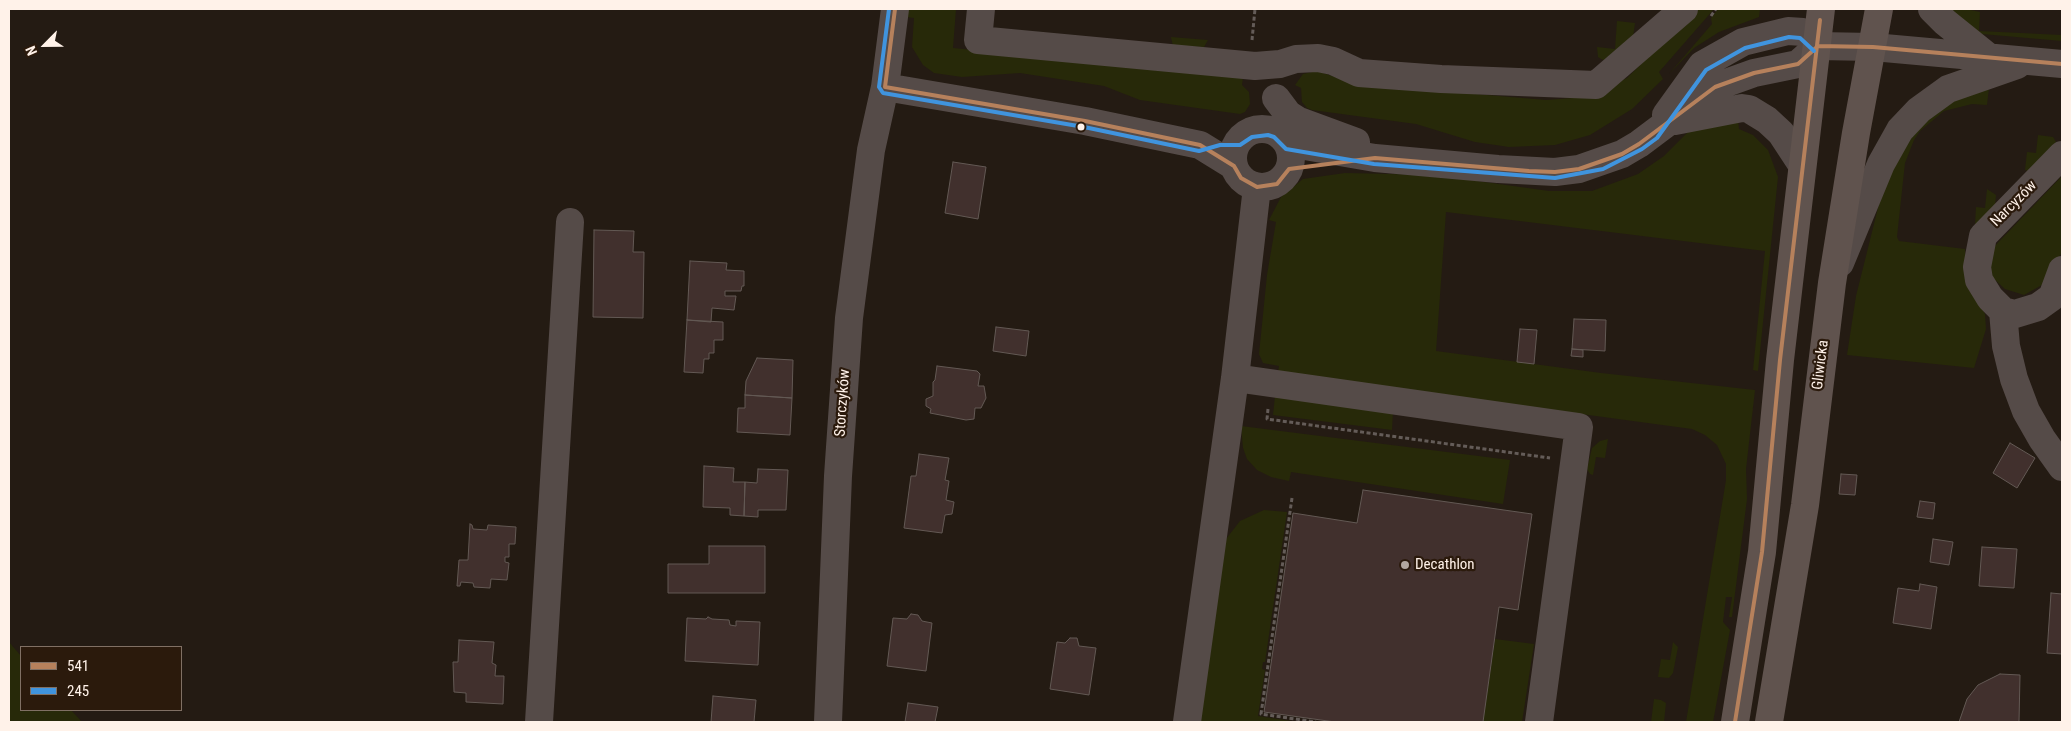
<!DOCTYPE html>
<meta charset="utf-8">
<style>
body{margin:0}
#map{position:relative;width:2071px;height:731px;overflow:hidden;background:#241b13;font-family:"Roboto Condensed",sans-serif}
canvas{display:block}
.frame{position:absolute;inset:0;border:10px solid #fff2e9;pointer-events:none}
.legend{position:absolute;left:20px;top:646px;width:162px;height:65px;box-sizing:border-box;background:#2b1a0c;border:1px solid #807064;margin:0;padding:6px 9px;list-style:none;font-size:15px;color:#fff2e9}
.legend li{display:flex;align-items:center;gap:10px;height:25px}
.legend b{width:25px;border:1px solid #807064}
.north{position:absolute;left:20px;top:20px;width:50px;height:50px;-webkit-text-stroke:4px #2b1a0c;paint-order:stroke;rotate:247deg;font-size:14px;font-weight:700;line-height:20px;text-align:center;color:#fff2e9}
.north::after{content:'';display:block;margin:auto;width:18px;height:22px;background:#fff2e9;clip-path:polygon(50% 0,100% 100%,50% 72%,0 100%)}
</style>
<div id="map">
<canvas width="2071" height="731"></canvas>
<div class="frame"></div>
<ul class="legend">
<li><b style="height:6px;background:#b6815c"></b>541</li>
<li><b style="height:6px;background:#4094de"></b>245</li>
</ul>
<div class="north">N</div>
</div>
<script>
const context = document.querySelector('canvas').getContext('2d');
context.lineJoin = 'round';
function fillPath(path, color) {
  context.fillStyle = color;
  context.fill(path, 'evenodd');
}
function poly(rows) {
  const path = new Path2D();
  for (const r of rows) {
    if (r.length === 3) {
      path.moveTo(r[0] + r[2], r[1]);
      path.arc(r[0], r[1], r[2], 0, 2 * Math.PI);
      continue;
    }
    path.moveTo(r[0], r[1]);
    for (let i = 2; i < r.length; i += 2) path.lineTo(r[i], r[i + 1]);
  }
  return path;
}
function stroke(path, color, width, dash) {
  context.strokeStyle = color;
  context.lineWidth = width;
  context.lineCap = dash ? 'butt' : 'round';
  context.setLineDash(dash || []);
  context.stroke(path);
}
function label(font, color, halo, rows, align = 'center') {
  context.font = font + ' "Roboto Condensed",sans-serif';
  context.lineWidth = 4.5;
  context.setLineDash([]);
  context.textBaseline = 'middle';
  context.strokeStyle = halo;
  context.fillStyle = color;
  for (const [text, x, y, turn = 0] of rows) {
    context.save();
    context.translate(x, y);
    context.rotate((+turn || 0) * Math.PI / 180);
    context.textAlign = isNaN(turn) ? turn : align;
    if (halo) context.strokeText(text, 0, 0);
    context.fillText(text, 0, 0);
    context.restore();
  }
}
fillPath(poly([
 [907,9,956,9,953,48,1243,77,1242,85,1249,92,1250,104,1245,112,1240,114,1140,100,1104,86,1020,73,962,77,934,73,923,65,912,47,914,18,906,17],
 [1697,9,1714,9,1659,72,1663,79,1632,109,1590,135,1555,145,1509,147,1475,142,1416,124,1312,110,1307,108,1302,102,1301,88,1295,85,1303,74,1317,71,1357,84,1546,100,1586,97,1627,78],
 [1718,9,1760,9,1759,17,1719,32,1694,48,1669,74,1712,24,1711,18],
 [1943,9,1966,9,1980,12,1979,31,2062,35,2062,41,1982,34,1958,22],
 [1617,21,1635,23,1633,37,1604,60,1601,59,1598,57,1597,47,1615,49],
 [1171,37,1208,40,1204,47,1173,46],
 [1989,88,1987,105,1972,104,1944,111,1920,131,1914,140,1905,163,1897,237,1899,241,1965,249,1967,281,1985,314,1986,329,1974,368,1847,355,1856,296,1884,184,1913,130,1950,101],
 [1738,120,1739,129,1753,135,1768,150,1778,177,1758,371,1753,370,1765,251,1446,212,1436,351,1601,373,1755,390,1746,469,1747,499,1732,617,1729,617,1732,597,1726,597,1723,622,1730,630,1713,722,1686,722,1726,480,1726,464,1717,445,1705,435,1692,429,1278,373,1279,366,1263,363,1259,354,1267,275,1276,222,1269,220,1281,197,1303,179,1345,173,1434,175,1549,191,1592,191,1638,174,1664,156,1690,130],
 [2038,135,2053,137,2056,142,2028,171,2025,170,2027,152,2036,153],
 [2062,176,2062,252,2042,285,2024,295,2005,289,1993,278,1987,262,1991,250],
 [1987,189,1996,195,1995,207,1975,225,1976,207,1985,208],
 [1275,396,1393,411,1392,430,1273,415],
 [1241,426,1510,460,1503,504,1291,472,1289,481,1271,477,1257,470,1247,459,1243,448],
 [1608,439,1605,458,1596,457,1593,475,1590,474,1587,469,1592,448,1600,441],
 [1264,510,1287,512,1265,662,1263,662,1262,669,1265,670,1258,716,1298,722,1198,722,1226,539,1240,521],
 [1495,639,1534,644,1522,722,1483,722],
 [9,642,21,656,21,710,71,710,82,722,9,722],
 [1673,642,1678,647,1673,673,1669,678,1658,677,1661,659,1670,660],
 [1654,699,1661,700,1666,703,1664,722,1651,722]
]), '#272909');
const building = poly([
 [953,162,986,167,978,219,945,213,953,162],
 [594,230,634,231,633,252,644,252,643,318,593,317,594,230],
 [690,261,727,263,726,270,744,271,744,286,742,286,741,291,725,291,725,296,736,296,734,310,712,308,711,322,687,320,690,261],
 [1574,319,1606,320,1605,351,1572,349,1574,319],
 [687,320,723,322,723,340,714,340,714,353,709,353,709,359,704,359,703,373,684,372,687,320],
 [996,327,1029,331,1026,356,993,351,996,327],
 [1520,329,1537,330,1534,364,1517,362,1520,329],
 [1572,349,1583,350,1583,357,1571,356,1572,349],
 [757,358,793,360,792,398,745,395,746,381,757,358],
 [937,366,977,371,980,374,978,386,984,386,986,398,981,408,975,408,974,419,966,420,930,413,931,409,926,406,926,399,933,396,933,382,935,380,937,366],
 [745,395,792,398,790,435,737,432,738,408,745,408,745,395],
 [2010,443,2035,458,2017,488,1993,473,2010,443],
 [919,454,949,458,945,480,949,481,946,500,954,502,952,514,945,515,942,533,904,528,911,476,916,476,919,454],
 [704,466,734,468,733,482,745,482,744,516,730,515,730,508,703,507,704,466],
 [758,469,788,470,786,510,758,510,758,517,744,516,745,482,757,483,758,469],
 [1841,474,1857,475,1855,495,1839,494,1841,474],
 [1363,490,1532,514,1518,610,1499,607,1483,722,1335,722,1264,712,1293,513,1357,523,1363,490],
 [1920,501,1935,503,1933,519,1917,517,1920,501],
 [470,524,472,525,473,529,487,530,488,525,516,527,515,544,509,544,509,557,505,557,505,562,509,563,507,580,491,579,490,588,474,587,473,583,461,582,460,586,457,586,459,560,468,560,470,524],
 [1933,539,1953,542,1949,565,1930,562,1933,539],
 [709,546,765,546,765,593,668,593,668,564,709,564,709,546],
 [1982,547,2017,549,2014,588,1979,586,1982,547],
 [1920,584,1937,587,1931,629,1893,623,1898,588,1919,591,1920,584],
 [2051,593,2062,594,2062,654,2047,653,2051,593],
 [911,614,918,615,922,621,932,623,926,671,887,666,893,618,907,619,911,614],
 [708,617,712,619,729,620,730,625,736,626,736,621,760,622,758,665,685,661,687,618,706,619,708,617],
 [1070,638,1077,638,1079,646,1096,648,1089,695,1050,689,1057,642,1065,643,1070,638],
 [459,640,494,642,492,663,496,665,495,676,504,676,503,704,466,702,466,693,454,692,453,662,458,662,459,640],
 [2000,674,2020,675,2019,722,1959,722,1967,699,1978,685,2000,674],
 [713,696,756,700,754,722,711,722,713,696],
 [908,703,938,707,935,722,905,722,908,703]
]);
fillPath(building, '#41302d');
stroke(building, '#635954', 1);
stroke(poly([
 [1711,16,1716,9],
 [1252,40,1255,9],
 [1268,409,1267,419,1550,458],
 [1292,498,1261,714,1316,722]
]), '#645c58', 3, [4, 2.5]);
stroke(poly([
 [981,9,978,40,1255,66,1280,64,1296,59,1318,58,1333,61,1359,73,1441,79,1596,85,1684,9],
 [1932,9,1945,22,1991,59],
 [885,87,1085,121,1200,145,1234,166],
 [1276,98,1288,114,1299,121,1356,142],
 [1666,115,1702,65,1743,42,1788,31,1803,32,1818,46,1873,47,2062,64],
 [1675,121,1742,108,1749,109,1767,120,1781,133,1802,165],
 [1262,158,29],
 [1287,143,1375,158,1498,169,1555,172,1579,169,1622,154,1639,144,1715,87,1754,73,1798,64,1818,46],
 [2062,155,1983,236,1977,267,1979,280,1990,298,2003,311,2015,314,2038,307,2052,297,2062,270],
 [1840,263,1881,164,1900,130,1919,110,1948,89,2017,65],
 [2003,311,2006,346,2014,379,2026,411,2042,439,2062,467],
 [1235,378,1579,427,1539,722],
 [539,722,570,222],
 [828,722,838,476,849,318,871,150,885,87,895,9],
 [1187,722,1235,378,1257,187]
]), '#554b48', 28);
stroke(poly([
 [1735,722,1762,552,1780,360,1821,9],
 [1769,722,1805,505,1832,283,1856,133,1879,9]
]), '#60534e', 28);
stroke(poly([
 [895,9,885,87,1085,121,1200,145,1234,166,1241,178,1257,187,1277,184,1289,169,1375,158,1529,171,1555,172,1579,169,1622,154,1639,144,1715,87,1754,73,1798,64,1818,46,1873,47,2062,64],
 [1735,722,1762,552,1780,360,1820,20]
]), '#b6815c', 4);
stroke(poly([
 [889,9,879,87,883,93,1084,127,1199,151,1220,145,1240,145,1252,137,1268,135,1274,137,1286,149,1374,164,1555,178,1603,169,1642,149,1657,138,1706,70,1745,48,1789,37,1800,38,1814,51]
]), '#4094de', 4);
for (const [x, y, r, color] of [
 [1081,127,4.5,"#fff2e9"],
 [1405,565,5,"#b2a79e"]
]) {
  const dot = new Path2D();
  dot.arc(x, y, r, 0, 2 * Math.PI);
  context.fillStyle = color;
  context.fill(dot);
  stroke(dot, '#2b1a0c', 2);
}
label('15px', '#fff2e9', '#2b1a0c', [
 ["Narcyzów",2014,204,-45],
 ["Gliwicka",1821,365,-83],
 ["Storczyków",843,403,-86]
]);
label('15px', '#fff2e9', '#2b1a0c', [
 ["Decathlon",1415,565]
], 'left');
</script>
